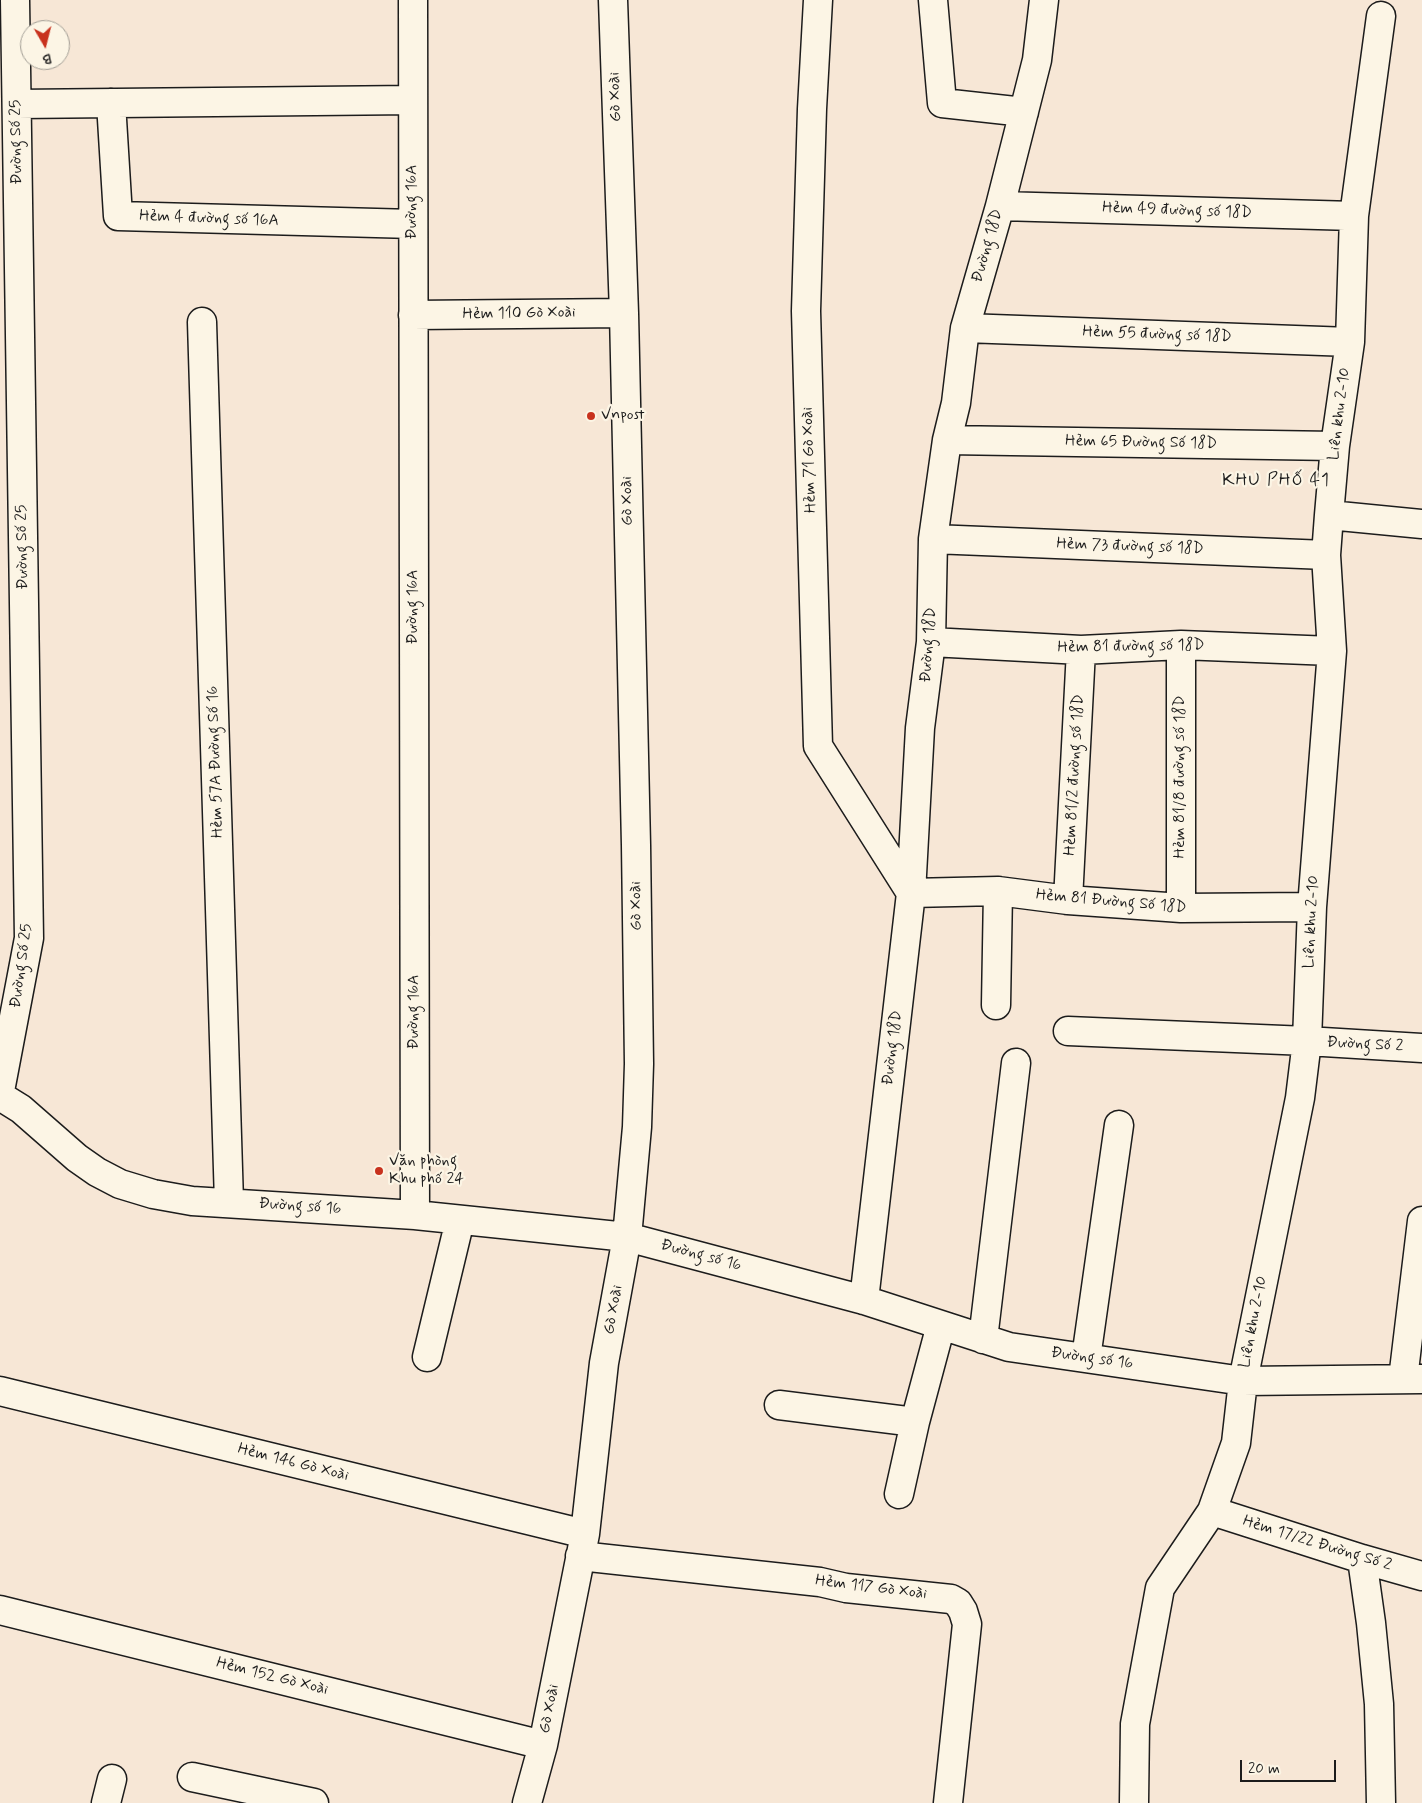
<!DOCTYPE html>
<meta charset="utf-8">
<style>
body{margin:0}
#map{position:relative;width:1422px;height:1803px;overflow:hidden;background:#f7e7d6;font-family:Mynerve,sans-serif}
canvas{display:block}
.north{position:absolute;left:20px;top:20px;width:50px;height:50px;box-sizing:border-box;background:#fcf5e5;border:1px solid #a29e95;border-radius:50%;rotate:172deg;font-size:14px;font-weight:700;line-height:20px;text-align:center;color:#1c1c1c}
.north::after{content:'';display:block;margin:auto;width:18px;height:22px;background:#c8321e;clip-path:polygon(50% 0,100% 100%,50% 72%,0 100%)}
.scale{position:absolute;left:1240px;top:1760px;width:96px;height:22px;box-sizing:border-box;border:2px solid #1c1c1c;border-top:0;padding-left:6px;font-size:15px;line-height:18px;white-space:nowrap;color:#1c1c1c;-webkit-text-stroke:4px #fcf5e5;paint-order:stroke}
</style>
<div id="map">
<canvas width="1422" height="1803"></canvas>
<div class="north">B</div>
<div class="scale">20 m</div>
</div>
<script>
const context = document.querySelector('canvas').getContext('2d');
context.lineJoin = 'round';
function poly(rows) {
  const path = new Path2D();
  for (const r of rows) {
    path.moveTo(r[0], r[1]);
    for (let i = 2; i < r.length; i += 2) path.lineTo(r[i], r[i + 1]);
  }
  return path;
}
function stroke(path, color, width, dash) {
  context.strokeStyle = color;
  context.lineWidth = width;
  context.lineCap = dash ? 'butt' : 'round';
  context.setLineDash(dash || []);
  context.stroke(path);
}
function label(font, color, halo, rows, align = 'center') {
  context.font = font + ' Mynerve,sans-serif';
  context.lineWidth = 4.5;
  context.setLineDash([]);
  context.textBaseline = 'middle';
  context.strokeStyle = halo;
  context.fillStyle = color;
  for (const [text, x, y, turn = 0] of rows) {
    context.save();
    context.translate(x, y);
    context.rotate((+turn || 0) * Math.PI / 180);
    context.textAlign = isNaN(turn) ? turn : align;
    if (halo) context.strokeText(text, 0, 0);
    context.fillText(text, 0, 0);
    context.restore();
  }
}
const minor = poly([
 [413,0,415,1215],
 [818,0,812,109,806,311,818,746,911,893,998,891,1068,900,1181,908,1312,907],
 [933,0,942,103,1024,112],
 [111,103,118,216,413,224],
 [17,104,413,100],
 [1000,206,1354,216],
 [413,315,624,313],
 [202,322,229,1202],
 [965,328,1350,342],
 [947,440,1335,446],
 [1329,515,1422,524],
 [933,539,1326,555],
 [931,642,1081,650,1181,645,1332,651],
 [1181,645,1181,908],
 [1068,900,1081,650],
 [996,1005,998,891],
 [1068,1031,1307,1041,1422,1048],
 [0,1091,29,938,15,0],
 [0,1096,21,1109,77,1158,97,1172,120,1184,153,1194,192,1201,415,1215,627,1237,864,1300,1009,1347,1243,1381,1422,1379],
 [864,1300,911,893,920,728,931,642,933,539,947,440,956,403,965,328,1000,206,1037,60,1044,0],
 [983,1339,1016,1063],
 [427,1357,460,1220],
 [1086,1358,1119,1125],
 [1403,1379,1422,1221],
 [0,1391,585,1534],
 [779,1405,915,1422],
 [899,1494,915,1422,941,1325],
 [1212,1511,1362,1559,1422,1576],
 [580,1556,820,1582,846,1588,951,1599,958,1603,963,1611,967,1624,948,1803],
 [1362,1559,1371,1623,1379,1704,1381,1803],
 [0,1610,543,1745],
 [192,1777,314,1803],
 [106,1803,112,1779],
 [527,1803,543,1745,585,1534,604,1363,627,1237,637,1127,639,1064,636,845,624,313,613,0],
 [1134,1803,1135,1724,1160,1588,1212,1511,1236,1443,1243,1381,1300,1098,1307,1041,1312,907,1332,651,1326,555,1329,515,1335,446,1350,342,1354,216,1381,16]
]);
stroke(minor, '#1c1c1c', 31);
stroke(minor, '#fcf5e5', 28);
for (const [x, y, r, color] of [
 [591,416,5,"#c8321e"],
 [379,1171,5,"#c8321e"]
]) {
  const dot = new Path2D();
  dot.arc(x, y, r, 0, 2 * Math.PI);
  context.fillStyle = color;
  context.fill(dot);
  stroke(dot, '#fcf5e5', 2);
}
label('16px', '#1c1c1c', '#fcf5e5', [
 ["Gò Xoài",616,97,-92],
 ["Đường Số 25",17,142,-91],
 ["Đường 16A",413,202,-90],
 ["Hẻm 49 đường số 18D",1177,211,2],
 ["Hẻm 4 đường số 16A",209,219,2],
 ["Đường 18D",988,246,-74],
 ["Hẻm 110 Gò Xoài",519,314,-1],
 ["Hẻm 55 đường số 18D",1157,335,2],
 ["Liên khu 2-10",1340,414,-83],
 ["Hẻm 65 Đường Số 18D",1141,443,1],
 ["Hẻm 71 Gò Xoài",810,460,-92],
 ["Gò Xoài",628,501,-91],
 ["Đường Số 25",23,547,-91],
 ["Hẻm 73 đường số 18D",1130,547,2],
 ["Đường 16A",414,607,-90],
 ["Đường 18D",929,645,-86],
 ["Hẻm 81 đường số 18D",1131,647,-1],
 ["Hẻm 57A Đường Số 16",216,762,-92],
 ["Hẻm 81/2 đường số 18D",1075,775,-87],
 ["Hẻm 81/8 đường số 18D",1181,777,-90],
 ["Hẻm 81 Đường Số 18D",1111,902,5],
 ["Gò Xoài",637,906,-91],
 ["Liên khu 2-10",1312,922,-87],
 ["Đường Số 25",22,966,-82],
 ["Đường 16A",415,1012,-90],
 ["Đường Số 2",1365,1045,3],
 ["Đường 18D",893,1048,-83],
 ["Đường số 16",300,1207,4],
 ["Đường số 16",701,1256,15],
 ["Gò Xoài",614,1310,-80],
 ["Liên khu 2-10",1254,1322,-79],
 ["Đường số 16",1092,1359,8],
 ["Hẻm 146 Gò Xoài",293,1463,14],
 ["Hẻm 17/22 Đường Số 2",1317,1544,17],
 ["Hẻm 117 Gò Xoài",871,1588,7],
 ["Hẻm 152 Gò Xoài",272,1677,14],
 ["Gò Xoài",550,1709,-79]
]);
label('16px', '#1c1c1c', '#fcf5e5', [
 ["Vnpost",601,416],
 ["Văn phòng",389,1162],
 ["Khu phố 24",389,1180]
], 'left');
context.letterSpacing = '1px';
label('18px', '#1c1c1c', '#fcf5e5', [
 ["KHU PHỐ 41",1276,481]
]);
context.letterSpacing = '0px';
</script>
